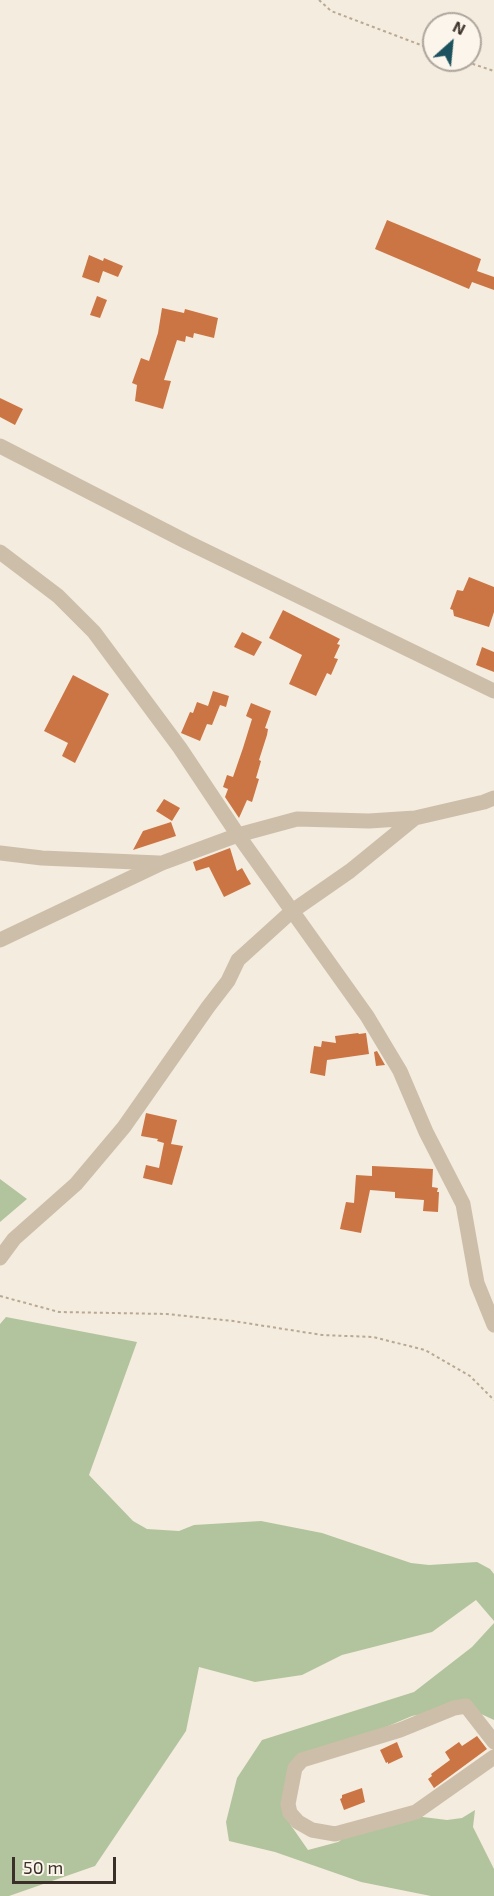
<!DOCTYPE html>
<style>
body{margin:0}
#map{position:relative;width:494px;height:1896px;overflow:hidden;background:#f4ecde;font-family:"Exo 2",sans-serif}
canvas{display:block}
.north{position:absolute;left:422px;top:12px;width:60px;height:60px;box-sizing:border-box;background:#fbf5eb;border:2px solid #aea69d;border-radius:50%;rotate:27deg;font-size:16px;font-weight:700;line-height:24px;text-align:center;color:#3a3029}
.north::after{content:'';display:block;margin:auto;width:21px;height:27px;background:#1c525e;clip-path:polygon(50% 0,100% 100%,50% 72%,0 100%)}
.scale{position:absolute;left:12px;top:1857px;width:104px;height:27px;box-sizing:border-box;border:3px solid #3a3029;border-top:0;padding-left:8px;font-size:18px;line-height:21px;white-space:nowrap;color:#3a3029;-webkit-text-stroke:4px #fbf5eb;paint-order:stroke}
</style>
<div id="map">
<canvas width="494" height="1896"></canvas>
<div class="north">N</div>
<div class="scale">50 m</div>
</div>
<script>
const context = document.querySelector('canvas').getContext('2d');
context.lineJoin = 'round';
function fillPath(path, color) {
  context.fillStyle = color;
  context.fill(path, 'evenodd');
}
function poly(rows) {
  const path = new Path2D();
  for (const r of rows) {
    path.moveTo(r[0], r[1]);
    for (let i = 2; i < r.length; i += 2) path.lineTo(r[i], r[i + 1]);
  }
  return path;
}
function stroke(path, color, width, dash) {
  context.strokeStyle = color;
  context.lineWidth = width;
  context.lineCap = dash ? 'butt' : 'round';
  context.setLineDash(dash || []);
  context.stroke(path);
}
fillPath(poly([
 [0,1179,27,1199,0,1222],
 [6,1317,137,1342,89,1475,133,1521,147,1529,179,1531,194,1525,261,1521,322,1533,411,1563,429,1565,477,1562,490,1569,494,1574,494,1621,476,1600,432,1632,342,1655,302,1675,255,1682,199,1667,186,1731,95,1866,9,1896,0,1896,0,1324],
 [494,1623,494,1720,464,1706,412,1716,301,1763,290,1824,308,1850,338,1842,366,1823,399,1814,447,1820,462,1818,475,1810,473,1827,494,1869,494,1896,431,1896,361,1882,275,1852,229,1841,226,1822,237,1778,262,1740,414,1692,472,1647]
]), '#b2c49d');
fillPath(poly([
 [387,220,481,259,477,271,494,277,494,290,472,282,469,289,375,249],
 [89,255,103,261,104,258,123,266,118,277,103,271,99,283,82,277],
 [97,296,107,300,100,318,90,315],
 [162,308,184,313,185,309,218,318,214,338,194,333,193,338,186,336,185,342,177,340,164,380,171,381,163,409,135,401,137,385,132,383,141,358,149,361,158,333],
 [0,398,23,409,15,425,0,417],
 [469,577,494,587,494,612,489,627,454,616,453,610,450,609,457,590,463,591],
 [283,610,340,639,337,644,340,645,334,658,338,659,331,675,327,673,316,696,289,684,302,655,269,638],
 [242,632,262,642,254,656,234,647],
 [482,647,494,652,494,672,476,665],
 [73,675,109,694,75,763,62,756,68,743,44,731],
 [213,691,229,696,226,707,220,705,212,725,207,724,200,741,181,733,190,712,193,713,197,702,208,706],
 [251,703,271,711,265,728,268,729,267,735,259,760,261,761,256,778,259,779,252,802,247,800,239,818,225,797,228,789,223,787,227,775,233,777,243,748,252,719,246,716],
 [164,799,180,808,172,821,156,811],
 [171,822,176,836,133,850,143,831],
 [230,848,237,871,242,868,251,884,224,897,209,867,196,871,193,862],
 [358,1033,359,1034,366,1033,369,1054,327,1060,325,1076,310,1073,314,1046,321,1047,322,1041,336,1043,335,1036],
 [377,1051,385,1065,376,1066,374,1052],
 [146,1113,177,1120,171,1144,183,1146,172,1185,143,1178,146,1165,159,1168,164,1143,157,1141,158,1139,141,1136],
 [372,1166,433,1169,432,1187,438,1188,437,1192,439,1192,438,1212,423,1211,424,1200,395,1198,395,1192,370,1190,361,1233,340,1229,346,1202,354,1203,356,1175,372,1176],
 [477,1736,487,1749,434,1788,428,1779,432,1776,431,1774,450,1760,445,1752,459,1742,462,1746],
 [397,1742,403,1757,388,1764,388,1762,386,1763,380,1750],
 [362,1788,365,1802,344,1810,340,1799,342,1798,342,1795]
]), '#cc7544');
stroke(poly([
 [319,0,331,11,434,50],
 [461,60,494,71],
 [0,1296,59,1312,167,1314,233,1321,322,1335,373,1337,425,1350,470,1376,494,1400]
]), '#b9a893', 2, [3, 3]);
stroke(poly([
 [0,446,187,542,494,691],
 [0,552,58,596,94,632,180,748,238,835,367,1016,400,1071,426,1132,463,1204,477,1283,494,1325],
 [0,853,42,858,159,863],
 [0,940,162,863,238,835,297,819,369,821,415,818,484,802,494,798],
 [0,1258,14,1239,76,1184,124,1127,208,1007,228,981,238,960,291,912,350,871,415,818],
 [494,1742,466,1706,454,1708,400,1730,302,1760,295,1768,288,1804,290,1813,298,1822,312,1830,335,1834,416,1812,494,1757]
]), '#cdbea9', 15);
</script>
